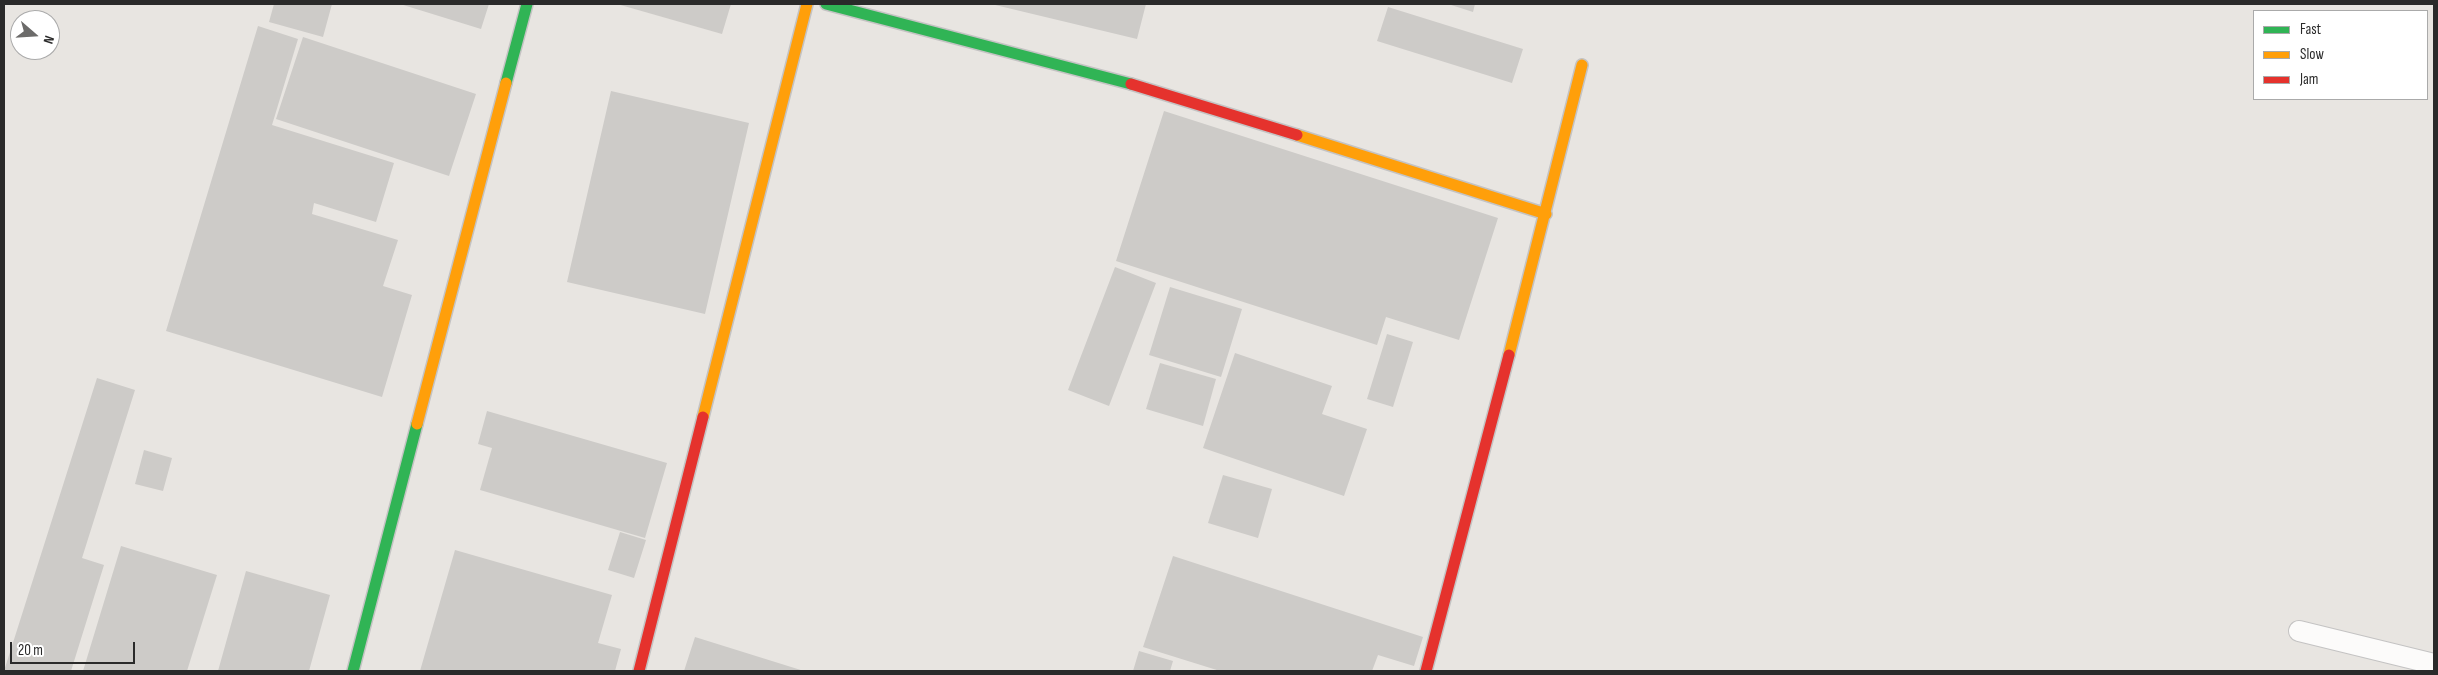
<!DOCTYPE html>
<style>
body{margin:0}
#map{position:relative;width:2438px;height:675px;overflow:hidden;background:#e8e5e1;font-family:"Sofia Sans Condensed",sans-serif}
canvas{display:block}
.frame{position:absolute;inset:0;border:5px solid #2a2a2a;pointer-events:none}
.legend{position:absolute;left:2253px;top:10px;width:175px;height:90px;box-sizing:border-box;background:#fff;border:1px solid #aaa;margin:0;padding:6px 9px;list-style:none;font-size:15px;color:#2a2a2a}
.legend li{display:flex;align-items:center;gap:10px;height:25px}
.legend b{width:25px;border:1px solid #aaa}
.north{position:absolute;left:10px;top:10px;width:50px;height:50px;box-sizing:border-box;background:#fff;border:1px solid #aaa;border-radius:50%;rotate:109deg;font-size:14px;font-weight:700;line-height:20px;text-align:center;color:#2a2a2a}
.north::after{content:'';display:block;margin:auto;width:18px;height:22px;background:#6c6b6a;clip-path:polygon(50% 0,100% 100%,50% 72%,0 100%)}
.scale{position:absolute;left:10px;top:642px;width:125px;height:22px;box-sizing:border-box;border:2px solid #2a2a2a;border-top:0;padding-left:6px;font-size:15px;line-height:18px;white-space:nowrap;color:#2a2a2a;-webkit-text-stroke:4px #fff;paint-order:stroke}
</style>
<div id="map">
<canvas width="2438" height="675"></canvas>
<div class="frame"></div>
<ul class="legend">
<li><b style="height:6px;background:#30b455"></b>Fast</li>
<li><b style="height:6px;background:#ff9f0a"></b>Slow</li>
<li><b style="height:6px;background:#e5322d"></b>Jam</li>
</ul>
<div class="north">N</div>
<div class="scale">20 m</div>
</div>
<script>
const context = document.querySelector('canvas').getContext('2d');
context.lineJoin = 'round';
function fillPath(path, color) {
  context.fillStyle = color;
  context.fill(path, 'evenodd');
}
function poly(rows) {
  const path = new Path2D();
  for (const r of rows) {
    path.moveTo(r[0], r[1]);
    for (let i = 2; i < r.length; i += 2) path.lineTo(r[i], r[i + 1]);
  }
  return path;
}
function stroke(path, color, width, dash) {
  context.strokeStyle = color;
  context.lineWidth = width;
  context.lineCap = dash ? 'butt' : 'round';
  context.setLineDash(dash || []);
  context.stroke(path);
}
fillPath(poly([
 [274,4,332,4,323,37,269,22],
 [400,4,489,4,481,29],
 [617,4,731,4,722,34],
 [991,4,1146,4,1137,39],
 [1448,4,1475,4,1473,12],
 [1388,7,1523,49,1512,83,1377,41],
 [258,26,298,39,272,125,394,163,376,222,314,203,312,214,398,240,383,286,412,295,382,397,166,331],
 [303,37,476,94,449,176,276,119],
 [611,91,749,123,705,314,567,282],
 [1164,111,1498,218,1459,340,1386,317,1377,345,1116,261],
 [1115,267,1156,283,1109,406,1068,390],
 [1170,287,1242,309,1221,377,1149,355],
 [1387,334,1413,342,1393,407,1367,399],
 [1235,353,1332,386,1322,414,1367,429,1344,496,1203,448],
 [1160,363,1216,379,1203,426,1146,409],
 [97,378,135,390,82,558,104,565,71,671,4,671],
 [487,411,667,463,645,538,480,490,492,448,478,444],
 [144,450,172,458,163,491,135,484],
 [1223,475,1272,489,1258,538,1208,523],
 [620,532,646,540,634,578,608,570],
 [121,546,217,575,187,671,83,671],
 [455,550,612,595,598,643,621,649,615,671,420,671],
 [1173,556,1423,637,1414,666,1378,655,1372,671,1220,671,1143,647],
 [246,571,330,595,309,671,218,671],
 [695,637,804,671,684,671],
 [1139,651,1173,661,1170,671,1133,671]
]), '#cdcbc8');
const lane = poly([
 [2299,631,2434,664]
]);
const fast = poly([
 [826,4,1131,84],
 [506,83,527,4],
 [353,671,417,424]
]);
const slow = poly([
 [1297,135,1546,214],
 [1509,355,1582,65],
 [703,417,807,4],
 [417,424,506,83]
]);
const jam = poly([
 [1131,84,1297,135],
 [639,671,703,417],
 [1426,671,1509,355]
]);
stroke(lane, '#c4c3c3', 22);
stroke(fast, '#c4c3c3', 14);
stroke(slow, '#c4c3c3', 14);
stroke(jam, '#c4c3c3', 14);
stroke(lane, '#fcfbfa', 20);
stroke(fast, '#30b455', 11);
stroke(slow, '#ff9f0a', 11);
stroke(jam, '#e5322d', 11);
</script>
